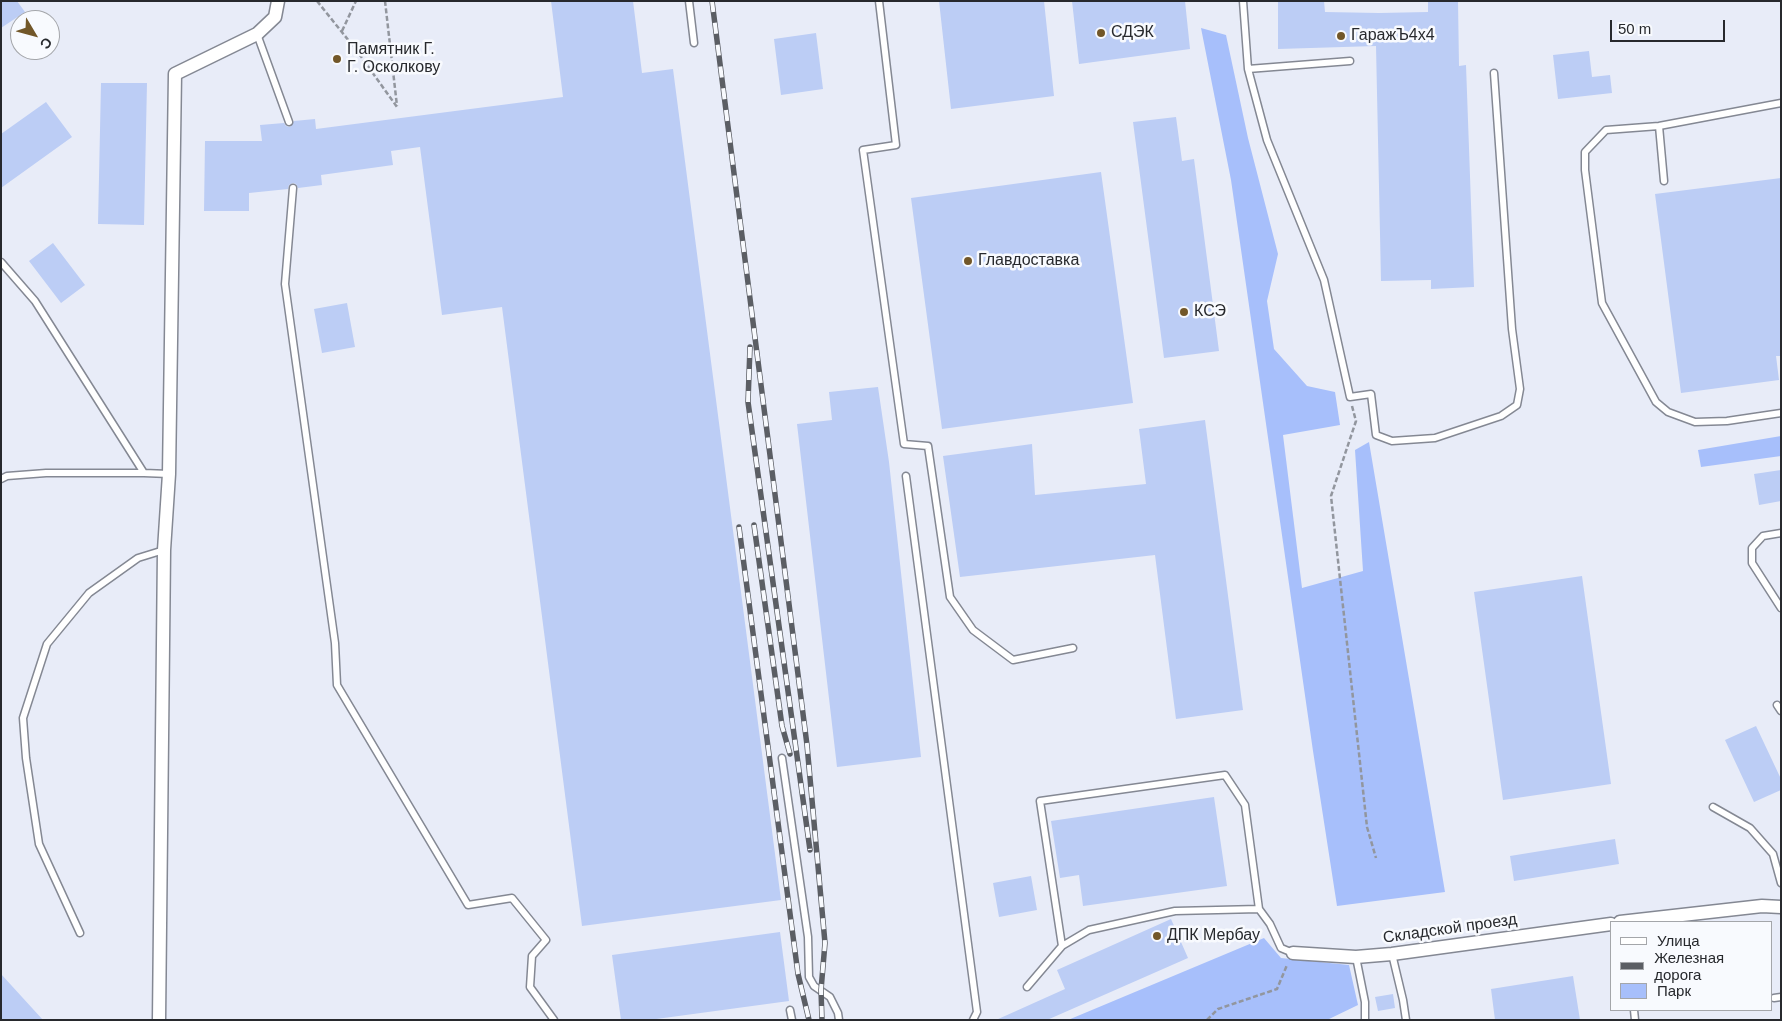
<!DOCTYPE html>
<meta charset="utf-8">
<style>
body{margin:0}
#map{position:relative;width:1782px;height:1021px;overflow:hidden;background:#e8ecf8;font-family:Helvetica,sans-serif}
canvas{display:block}
.frame{position:absolute;inset:0;border:2px solid #27292d;pointer-events:none}
.legend{position:absolute;left:1610px;top:921px;width:162px;height:90px;box-sizing:border-box;background:#f8fafe;border:1px solid #a4a6aa;margin:0;padding:6px 9px;list-style:none;font-size:15px;color:#27292d}
.legend li{display:flex;align-items:center;gap:10px;height:25px}
.legend b{width:25px;border:1px solid #a4a6aa}
.north{position:absolute;left:10px;top:10px;width:50px;height:50px;box-sizing:border-box;background:#f8fafe;border:1px solid #a4a6aa;border-radius:50%;rotate:127deg;font-size:14px;font-weight:700;line-height:20px;text-align:center;color:#27292d}
.north::after{content:'';display:block;margin:auto;width:18px;height:22px;background:#725729;clip-path:polygon(50% 0,100% 100%,50% 72%,0 100%)}
.scale{position:absolute;left:1610px;top:20px;width:115px;height:22px;box-sizing:border-box;border:2px solid #27292d;border-top:0;padding-left:6px;font-size:15px;line-height:18px;white-space:nowrap;color:#27292d;-webkit-text-stroke:4px #f8fafe;paint-order:stroke}
</style>
<div id="map">
<canvas width="1782" height="1021"></canvas>
<div class="frame"></div>
<ul class="legend">
<li><b style="height:6px;background:#fff"></b>Улица</li>
<li><b style="height:6px;background:#5b5e64"></b>Железная дорога</li>
<li><b style="height:14px;background:#a7bffb"></b>Парк</li>
</ul>
<div class="north">С</div>
<div class="scale">50 m</div>
</div>
<script>
const context = document.querySelector('canvas').getContext('2d');
context.lineJoin = 'round';
function fillPath(path, color) {
  context.fillStyle = color;
  context.fill(path, 'evenodd');
}
function poly(rows) {
  const path = new Path2D();
  for (const r of rows) {
    path.moveTo(r[0], r[1]);
    for (let i = 2; i < r.length; i += 2) path.lineTo(r[i], r[i + 1]);
  }
  return path;
}
function stroke(path, color, width, dash) {
  context.strokeStyle = color;
  context.lineWidth = width;
  context.lineCap = dash ? 'butt' : 'round';
  context.setLineDash(dash || []);
  context.stroke(path);
}
function label(font, color, halo, rows, align = 'center') {
  context.font = font + ' Helvetica,sans-serif';
  context.lineWidth = 5;
  context.setLineDash([]);
  context.textBaseline = 'middle';
  context.strokeStyle = halo;
  context.fillStyle = color;
  for (const [text, x, y, turn = 0] of rows) {
    context.save();
    context.translate(x, y);
    context.rotate((+turn || 0) * Math.PI / 180);
    context.textAlign = isNaN(turn) ? turn : align;
    if (halo) context.strokeText(text, 0, 0);
    context.fillText(text, 0, 0);
    context.restore();
  }
}
fillPath(poly([
 [1201,28,1226,35,1248,138,1278,254,1267,301,1274,349,1307,386,1335,392,1340,425,1283,435,1302,588,1363,571,1355,450,1369,442,1445,892,1337,906,1313,751,1231,180],
 [1781,436,1781,456,1701,467,1698,450],
 [1264,938,1281,958,1349,965,1358,1005,1327,1020,1068,1020]
]), '#a7bffb');
fillPath(poly([
 [1,1,17,1,25,12,1,28],
 [551,1,633,1,642,73,673,69,781,900,582,926,502,307,442,315,420,147,391,151,393,165,321,175,322,185,298,188,296,184,293,183,289,185,288,189,249,193,249,211,204,211,205,141,262,141,260,125,284,123,286,126,290,127,294,121,315,119,316,129,563,97],
 [939,1,1044,1,1054,96,951,109],
 [1072,1,1185,1,1190,49,1079,64],
 [1278,1,1324,1,1325,12,1379,13,1428,12,1428,1,1458,1,1459,66,1466,65,1474,287,1431,289,1431,280,1381,281,1376,46,1278,49],
 [816,33,823,89,781,95,774,39],
 [1589,51,1592,77,1610,75,1612,93,1558,99,1553,55],
 [101,83,147,83,144,225,98,224],
 [46,102,72,137,1,188,1,134],
 [1176,117,1182,161,1194,159,1219,351,1164,358,1133,122],
 [1101,172,1133,403,942,429,911,198],
 [1781,178,1781,356,1776,356,1779,380,1681,393,1655,194],
 [53,243,85,285,61,303,29,261],
 [347,303,355,347,322,353,314,309],
 [878,387,889,462,921,757,837,767,797,424,832,420,829,392],
 [1205,420,1243,710,1176,719,1155,555,960,577,943,456,1032,444,1035,495,1146,484,1139,429],
 [1781,470,1781,501,1759,505,1754,474],
 [1582,576,1611,784,1503,800,1474,592],
 [1756,726,1781,779,1781,790,1754,802,1725,740],
 [1214,797,1227,886,1083,906,1079,875,1060,878,1051,821],
 [1615,839,1619,864,1514,881,1510,856],
 [1031,876,1037,910,999,917,993,883],
 [1171,919,1188,958,1047,1020,996,1020,1065,989,1057,970],
 [780,932,789,1001,649,1020,621,1020,612,955],
 [1,974,43,1020,1,1020],
 [1573,976,1580,1020,1495,1020,1491,989],
 [1393,994,1395,1008,1378,1011,1375,997]
]), '#bccdf5');
const service = poly([
 [689,1,694,43],
 [879,1,896,145,863,150,904,444,928,446,950,597,973,630,1013,660,1073,648],
 [1243,1,1248,69,1267,140,1324,280,1350,397,1371,394,1376,435,1392,441,1435,438,1501,416,1517,405,1520,389,1512,329,1494,73],
 [257,34,289,122],
 [1248,69,1350,61],
 [1781,103,1659,126,1606,130,1585,152,1585,170,1602,303,1656,402,1668,412,1695,422,1727,421,1781,413],
 [1659,126,1664,181],
 [293,188,285,284,335,643,337,685,468,905,512,898,546,940,532,956,530,987,554,1020],
 [1,262,35,301,144,473,169,474],
 [906,476,977,1012,973,1020],
 [1,479,7,476,46,473,144,473],
 [1781,533,1763,536,1752,548,1752,563,1781,608],
 [1777,705,1781,711],
 [782,758,808,937,809,977,814,986,830,997,838,1013,839,1020],
 [1713,807,1750,828,1773,854,1781,883],
 [80,933,39,844,26,758,23,718,47,644,89,593,138,558,164,550],
 [1062,946,1040,801,1225,775,1245,805,1259,909],
 [1392,954,1403,1000,1406,1020],
 [1356,957,1365,1002,1365,1020],
 [1027,987,1062,946,1089,930,1175,911,1259,909,1270,924,1281,948,1293,953],
 [1774,998,1781,997],
 [790,1010,792,1020],
 [1634,1010,1635,1020]
]);
const minor = poly([
 [1620,922,1762,906,1781,907],
 [1293,953,1356,957,1392,954,1611,924],
 [159,1020,164,550,169,474,175,74,257,34,275,17,278,1]
]);
stroke(service, '#848893', 9);
stroke(minor, '#848893', 15);
stroke(poly([
 [317,1,357,51,397,107],
 [385,1,397,106],
 [342,31,356,1],
 [1352,406,1356,421,1331,496,1367,827,1376,858],
 [1207,1020,1218,1009,1277,989,1287,965]
]), '#92969e', 2.5, [5, 2.5]);
stroke(service, '#fff', 6);
stroke(minor, '#fff', 12);
const rail = poly([
 [712,1,807,745,825,943,821,990,822,1020],
 [750,347,748,402,810,850],
 [754,525,782,726,790,754],
 [739,527,798,974,809,1020]
]);
stroke(rail, '#5b5e64', 5.5);
stroke(rail, '#f8fafe', 4, [11]);
for (const [x, y, r, color] of [
 [1101,33,5,"#725729"],
 [1341,36,5,"#725729"],
 [337,59,5,"#725729"],
 [968,261,5,"#725729"],
 [1184,312,5,"#725729"],
 [1157,936,5,"#725729"]
]) {
  const dot = new Path2D();
  dot.arc(x, y, r, 0, 2 * Math.PI);
  context.fillStyle = color;
  context.fill(dot);
  stroke(dot, '#f8fafe', 2);
}
label('16px', '#27292d', '#f8fafe', [
 ["СДЭК",1111,33],
 ["ГаражЪ4х4",1351,36],
 ["Памятник Г.",347,50],
 ["Г. Осколкову",347,68],
 ["Главдоставка",978,261],
 ["КСЭ",1194,312],
 ["ДПК Мербау",1167,936]
], 'left');
label('16px', '#27292d', '#f8fafe', [
 ["Складской проезд",1450,929,-8]
]);
</script>
